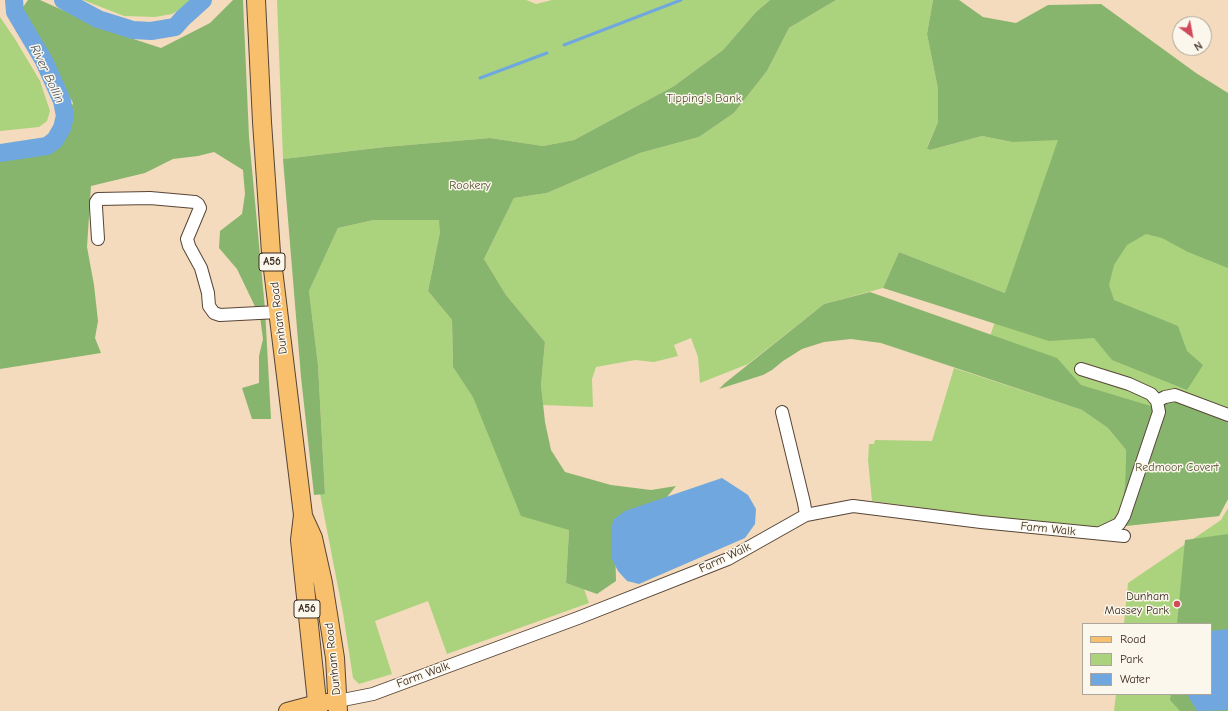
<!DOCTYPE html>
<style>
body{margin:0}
#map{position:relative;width:1228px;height:711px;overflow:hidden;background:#f4dbbd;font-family:"Comic Neue",sans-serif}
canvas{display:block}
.legend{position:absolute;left:1082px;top:623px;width:130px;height:72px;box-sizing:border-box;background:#fbf7ec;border:1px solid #aea59a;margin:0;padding:5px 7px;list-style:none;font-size:12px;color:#3b2a1e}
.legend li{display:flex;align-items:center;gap:8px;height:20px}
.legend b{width:20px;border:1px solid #aea59a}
.north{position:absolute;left:1172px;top:16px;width:40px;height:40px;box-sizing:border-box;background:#fbf7ec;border:1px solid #aea59a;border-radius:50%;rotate:148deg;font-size:11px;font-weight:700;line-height:16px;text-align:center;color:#3b2a1e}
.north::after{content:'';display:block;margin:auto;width:14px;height:18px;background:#d1495b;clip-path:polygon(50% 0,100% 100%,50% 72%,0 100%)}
</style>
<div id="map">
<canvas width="1228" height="711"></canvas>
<ul class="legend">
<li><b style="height:5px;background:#f8bf6c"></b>Road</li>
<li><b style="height:11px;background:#abd37e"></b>Park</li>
<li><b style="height:11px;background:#6fa7de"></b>Water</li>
</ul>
<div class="north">N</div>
</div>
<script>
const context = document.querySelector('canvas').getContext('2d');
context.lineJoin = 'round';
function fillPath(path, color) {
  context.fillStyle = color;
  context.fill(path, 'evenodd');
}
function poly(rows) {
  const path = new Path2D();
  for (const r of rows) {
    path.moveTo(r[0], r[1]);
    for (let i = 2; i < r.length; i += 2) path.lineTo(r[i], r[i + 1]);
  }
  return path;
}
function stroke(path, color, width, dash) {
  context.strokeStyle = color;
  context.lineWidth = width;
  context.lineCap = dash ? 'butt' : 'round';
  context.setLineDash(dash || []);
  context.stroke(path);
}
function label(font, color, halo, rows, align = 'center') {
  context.font = font + ' "Comic Neue",sans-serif';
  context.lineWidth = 3;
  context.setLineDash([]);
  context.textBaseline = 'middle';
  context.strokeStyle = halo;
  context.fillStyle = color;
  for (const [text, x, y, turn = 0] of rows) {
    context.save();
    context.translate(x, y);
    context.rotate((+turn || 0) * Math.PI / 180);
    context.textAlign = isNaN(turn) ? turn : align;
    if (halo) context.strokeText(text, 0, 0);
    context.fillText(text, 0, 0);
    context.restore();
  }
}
fillPath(poly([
 [83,0,191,0,181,9,172,14,155,17,124,16],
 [277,0,526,0,536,4,552,0,770,0,756,12,723,50,674,86,574,140,543,146,490,138,385,147,283,159],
 [836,0,933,0,927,34,938,89,938,122,927,147,930,150,982,136,1012,142,1228,99,1228,499,1219,516,1125,526,1142,424,979,368,1005,293,899,252,883,288,824,304,748,364,700,383,698,357,691,338,674,345,678,356,654,362,635,360,596,367,592,379,593,407,543,405,541,385,545,342,506,295,484,259,514,198,547,193,640,153,699,137,734,113,767,71,789,28],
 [0,17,15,39,40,81,50,111,47,121,39,127,0,131],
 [374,220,440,220,440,232,428,291,452,320,453,367,569,530,566,583,584,589,589,603,447,654,428,601,375,621,392,674,359,684,353,678,343,613,320,494,325,494,318,365,309,291,338,228],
 [954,368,1082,410,1108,428,1126,450,1125,484,1120,519,1093,531,872,501,868,460,869,444,874,444,875,440,932,441],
 [1228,508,1228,711,1114,711,1116,694,1211,694,1211,624,1124,624,1128,583,1221,520]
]), '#abd37e');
fillPath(poly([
 [28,0,40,0,109,31,161,48,210,23,233,0,243,0,249,137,265,309,271,419,252,419,242,388,259,383,259,356,263,339,260,317,237,269,219,248,220,231,242,214,245,194,243,170,214,152,198,156,173,159,145,173,91,186,87,247,94,285,98,321,95,338,101,353,0,369,0,156,10,155,57,145,73,103,38,39,21,10],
 [770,0,836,0,789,28,767,71,734,113,699,137,640,153,547,193,514,198,484,259,506,295,545,342,541,385,545,422,551,450,565,472,611,485,651,490,676,486,657,509,615,542,616,581,597,594,566,583,569,530,521,516,473,397,453,367,452,320,428,291,440,232,439,220,374,220,338,228,309,291,318,365,325,494,314,495,301,377,283,159,385,147,490,138,543,146,574,140,674,86,723,50,756,12],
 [933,0,959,0,983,17,1016,23,1048,5,1101,4,1196,73,1228,93,1228,268,1188,252,1162,238,1146,234,1127,245,1114,265,1109,285,1114,300,1178,326,1187,351,1203,365,1187,390,1112,360,1094,338,1049,341,883,288,899,252,1005,293,1058,140,1012,142,982,136,930,150,927,148,938,122,938,89,927,34],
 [870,292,1057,358,1081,385,1154,407,1178,401,1228,421,1228,499,1219,516,1125,526,1120,519,1125,484,1126,450,1108,428,1082,410,881,343,851,339,824,342,802,349,783,361,772,370,763,375,719,389,725,383,824,304],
 [1228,534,1228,711,1180,711,1170,700,1171,694,1211,694,1211,624,1177,624,1185,540]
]), '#88b56d');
fillPath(poly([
 [722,478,748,495,756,509,755,524,745,538,639,584,627,581,618,571,611,557,611,533,613,520,625,511],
 [1228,629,1228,710,1197,711,1187,694,1211,694,1211,631]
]), '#6fa7de');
stroke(poly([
 [564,45,681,0],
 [480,78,547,53]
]), '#6fa7de', 3);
stroke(poly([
 [63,0,98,19,133,30,151,31,175,27,183,18,203,0],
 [0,153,47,146,55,140,62,128,65,116,62,101,44,61,15,12,14,0]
]), '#6fa7de', 18);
const minor = poly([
 [98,239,96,207,96,202,98,199,150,198,195,202,198,204,200,208,187,239,189,246,201,268,208,293,209,306,214,313,220,315,278,312],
 [1081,369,1129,384,1151,394,1157,401,1159,412,1124,516,1119,524,1100,533],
 [1157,401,1165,397,1175,395,1228,415],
 [782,412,804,503,806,515],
 [338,701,373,694,578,618,728,559,806,515,853,506,981,522,1124,536]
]);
const major = poly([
 [287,711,317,703,338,701]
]);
const highway = poly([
 [256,0,262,122,271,253,303,515,300,540,318,711],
 [303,516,313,538,323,583,335,658,338,711]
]);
stroke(minor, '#574536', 14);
stroke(major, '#574536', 18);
stroke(highway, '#574536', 20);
stroke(minor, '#fff', 12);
stroke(major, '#f8bf6c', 16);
stroke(highway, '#f8bf6c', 18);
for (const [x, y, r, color] of [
 [1177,604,4,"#d1495b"]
]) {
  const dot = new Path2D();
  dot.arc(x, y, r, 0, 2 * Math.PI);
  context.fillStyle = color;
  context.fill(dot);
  stroke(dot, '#fbf7ec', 1.5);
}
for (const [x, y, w] of [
 [272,262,26],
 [307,609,26]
]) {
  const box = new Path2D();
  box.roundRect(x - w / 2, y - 9, w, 18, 3);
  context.fillStyle = '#fbf7ec';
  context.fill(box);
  stroke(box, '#3b2a1e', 1);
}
label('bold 11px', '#3b2a1e', null, [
 ["A56",272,262],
 ["A56",307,609]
]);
label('12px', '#575436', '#fbf7ec', [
 ["Tipping's Bank",704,99],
 ["Rookery",470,186],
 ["Redmoor Covert",1177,468]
]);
label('12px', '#3b2a1e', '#fbf7ec', [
 ["Dunham Road",279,318,-97],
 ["Farm Walk",1048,529,6],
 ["Farm Walk",725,558,-25],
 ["Dunham Road",333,659,-96],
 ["Farm Walk",423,675,-20]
]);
label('12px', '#3b2a1e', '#fbf7ec', [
 ["Dunham",1169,597],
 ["Massey Park",1169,611]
], 'right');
label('italic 13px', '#4d5661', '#fbf7ec', [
 ["River Bollin",47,74,65]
]);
</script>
